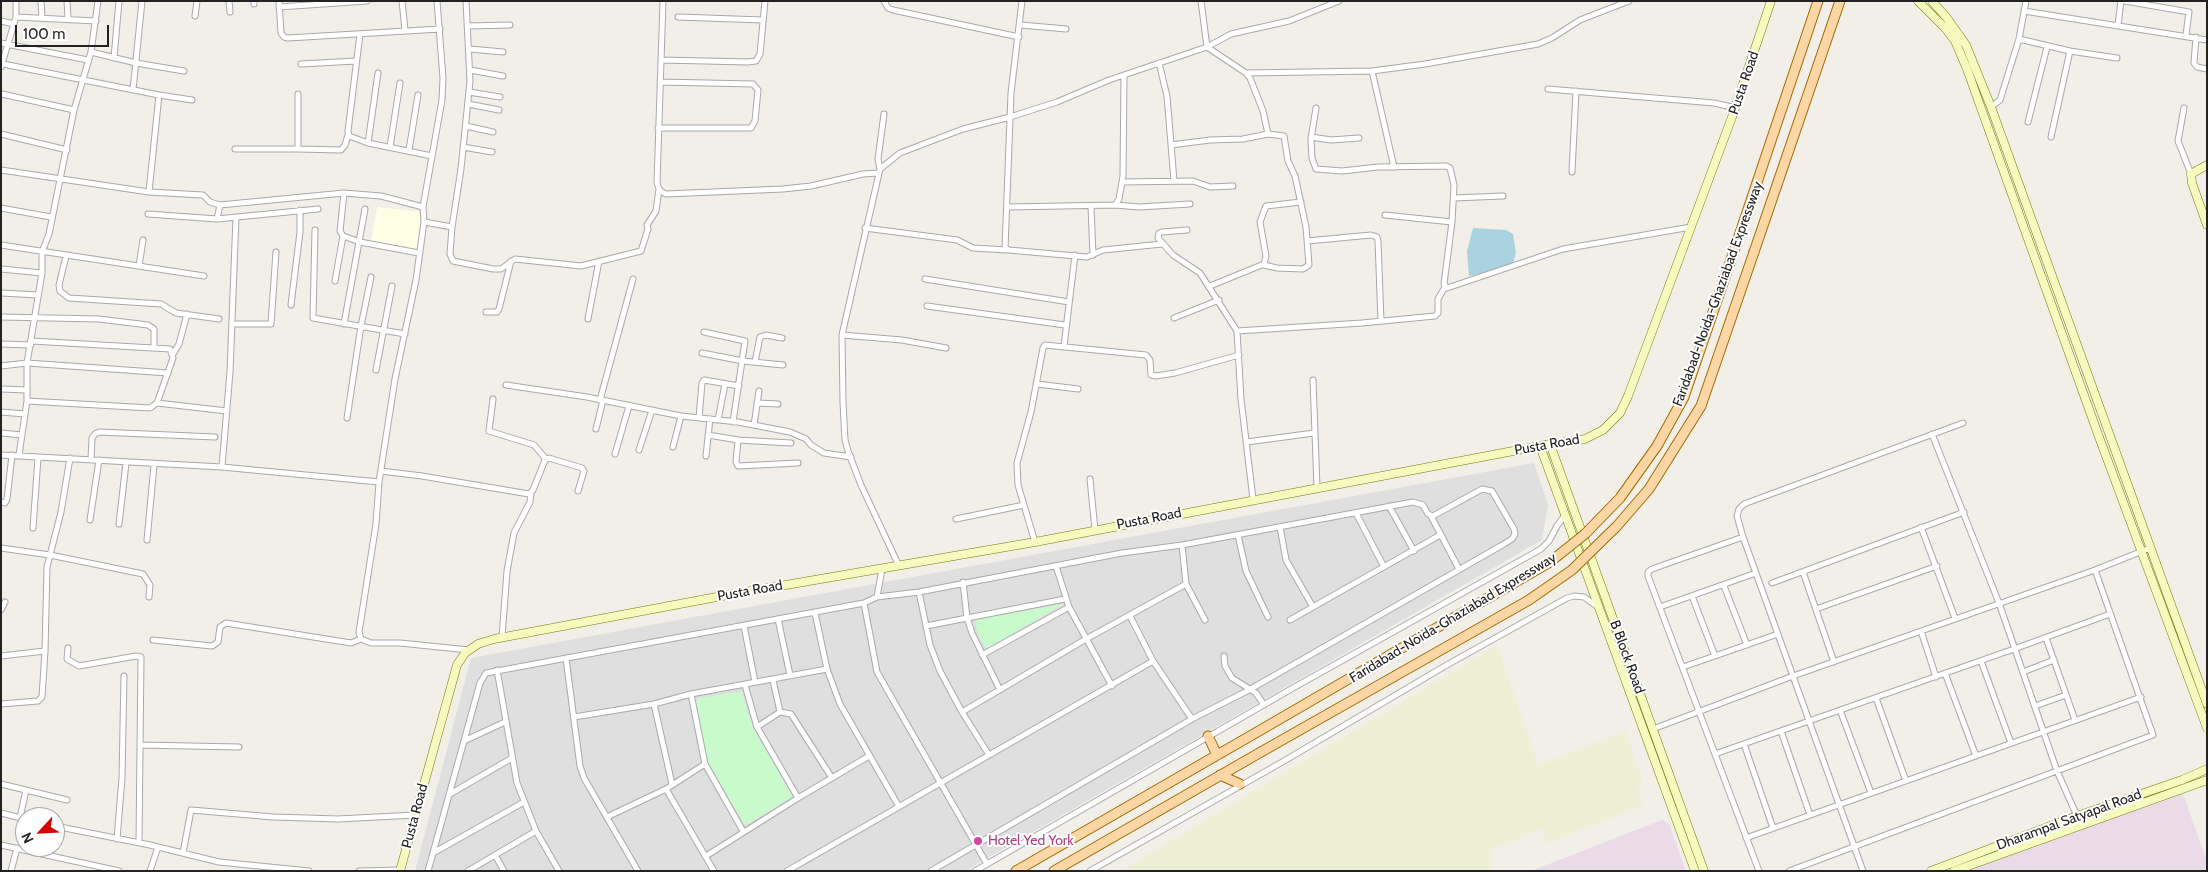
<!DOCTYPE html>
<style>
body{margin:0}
#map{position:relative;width:2208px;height:872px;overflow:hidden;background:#f2efe9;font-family:Cabin,sans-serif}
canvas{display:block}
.frame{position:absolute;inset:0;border:2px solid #222;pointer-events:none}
.north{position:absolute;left:15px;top:807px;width:50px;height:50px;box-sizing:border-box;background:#fff;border:1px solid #a7a7a7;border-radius:50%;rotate:245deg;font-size:14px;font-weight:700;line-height:20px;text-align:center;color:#222}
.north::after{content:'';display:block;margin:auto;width:18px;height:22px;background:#d40000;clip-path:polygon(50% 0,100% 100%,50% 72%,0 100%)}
.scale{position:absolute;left:15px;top:25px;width:94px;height:22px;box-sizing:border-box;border:2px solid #222;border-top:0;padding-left:6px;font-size:15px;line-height:18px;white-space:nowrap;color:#222;-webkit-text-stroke:4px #fff;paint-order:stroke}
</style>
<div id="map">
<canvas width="2208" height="872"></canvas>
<div class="frame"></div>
<div class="north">N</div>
<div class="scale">100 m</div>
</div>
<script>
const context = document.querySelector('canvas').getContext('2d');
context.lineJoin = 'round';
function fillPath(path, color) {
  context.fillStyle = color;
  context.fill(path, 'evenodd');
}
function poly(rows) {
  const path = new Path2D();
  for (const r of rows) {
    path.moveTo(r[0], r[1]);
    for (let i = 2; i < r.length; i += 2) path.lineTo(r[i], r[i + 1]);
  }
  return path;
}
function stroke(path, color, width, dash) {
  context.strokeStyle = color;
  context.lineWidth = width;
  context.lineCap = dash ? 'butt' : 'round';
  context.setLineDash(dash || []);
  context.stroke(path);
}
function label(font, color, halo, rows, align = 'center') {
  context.font = font + ' Cabin,sans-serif';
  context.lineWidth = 4;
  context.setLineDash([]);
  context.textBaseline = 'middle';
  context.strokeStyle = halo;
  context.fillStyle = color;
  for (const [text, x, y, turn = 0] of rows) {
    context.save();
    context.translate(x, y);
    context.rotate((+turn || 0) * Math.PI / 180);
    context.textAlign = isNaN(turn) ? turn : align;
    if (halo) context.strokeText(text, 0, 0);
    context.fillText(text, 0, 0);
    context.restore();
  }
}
fillPath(poly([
 [1534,463,1548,505,1542,540,965,871,415,871,471,658]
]), '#e0dfdf');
fillPath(poly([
 [2179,783,2207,861,2207,871,1951,871],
 [1662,820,1669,824,1686,871,1531,871]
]), '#ebdbe8');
fillPath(poly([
 [377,207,423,212,418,249,371,242]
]), '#ffffe5');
fillPath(poly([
 [1497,645,1538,765,1626,731,1643,784,1637,787,1643,805,1547,843,1541,829,1491,850,1493,871,1120,871]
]), '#eef0d5');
fillPath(poly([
 [1063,604,986,649,978,634,975,620],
 [741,691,753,728,793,797,745,825,707,760,696,699]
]), '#c8facc');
fillPath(poly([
 [1473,228,1506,230,1513,234,1516,253,1513,264,1494,271,1469,276,1467,251]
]), '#aad3df');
const street = poly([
 [41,1,42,18],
 [67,1,68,19],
 [229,1,230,12],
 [254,1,254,4],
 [279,1,281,33,284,37,288,38,440,29],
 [402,1,405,30],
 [437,1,443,78,442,100,423,207,424,222,416,280,395,379,379,482,376,524,359,632,361,639,371,643,400,643,469,650],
 [466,1,470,81,461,169,452,227,450,254,453,261,493,269,501,269,515,259,581,266,641,251,648,229,647,225,656,211,659,189],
 [663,1,657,183,659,189,662,192,666,194,783,189,811,186,863,174,878,173],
 [884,1,888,8,893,10,1019,37],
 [1022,1,1011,93,1005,248,1009,250,1087,257,1103,250,1162,244],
 [1201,1,1207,47,1246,73,1250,78,1263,111,1268,134],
 [2125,1,2189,12,2186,35],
 [279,7,367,1],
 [2024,11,2207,40],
 [195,16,197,1],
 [16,17,96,21],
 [678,17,763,20],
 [1,21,14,24],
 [1021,25,1066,29],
 [2118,25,2121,1],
 [467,26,510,25],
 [360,34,348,131,349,136,368,143,432,156],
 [2196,37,2194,63,2197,67,2207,69],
 [2019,39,2070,51,2117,58],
 [1,43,88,60],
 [470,49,503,52],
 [91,52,136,63,184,71],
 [114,58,119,1],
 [661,60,748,62,756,61,760,54,765,1],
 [1159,63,1167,96,1174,181],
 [3,64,159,95,149,192],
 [301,64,356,61],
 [1,67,16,17,16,1],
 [470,70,503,76],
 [1372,71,1394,167],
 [1246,73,1372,71,1425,64,1538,44,1552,38,1580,20,1629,1],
 [1548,89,1714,103,1736,108],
 [133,90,142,1],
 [469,92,500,97],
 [2,94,74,110],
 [159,95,192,100],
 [468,104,499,110],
 [1991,107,2000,100,2019,39,2026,1],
 [1316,108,1311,139,1312,158,1316,169,1342,171,1378,167,1446,166,1450,168,1454,185,1452,222,1444,284,1447,288,1563,249,1691,227],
 [2184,108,2178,141,2191,174],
 [2028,122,2047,47],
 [466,126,493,132],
 [658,128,751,128,755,121,758,90,753,84,660,82],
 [1,134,67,150],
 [1311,137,1331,140,1359,138],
 [2051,137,2070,51],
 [368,143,378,73],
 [1171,145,1210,140,1243,139,1268,134,1284,136,1288,161,1295,176,1306,227,1309,265,1303,269,1277,268,1264,265],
 [390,147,400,83],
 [463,147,492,152],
 [235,149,298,149,298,94],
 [298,149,341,150,345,145,348,135],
 [409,150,418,95],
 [880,169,878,159,884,114],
 [1,170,149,192,203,195,210,202,220,205,344,193,381,196,423,207],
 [1572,172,1576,91],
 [1123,182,1193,181,1210,187,1233,186],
 [344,193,340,231,343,236,360,242,419,253],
 [1454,198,1503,196],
 [1115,205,1139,207,1190,204],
 [1008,207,1115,205,1119,199,1123,176,1124,75],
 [1091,207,1093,255],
 [1,208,51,217],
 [148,214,217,219,318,209],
 [1385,215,1452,222],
 [217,219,220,205],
 [424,222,452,227],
 [865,228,957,240,973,248,1007,250],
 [315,230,313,318,405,334],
 [1187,230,1162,232,1159,233,1158,238,1173,255,1200,273,1237,331,1241,399,1253,499],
 [1307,241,1371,235,1377,237,1378,241,1381,321],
 [1,245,204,276],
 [66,256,59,285,60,291,69,298,161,304,176,313,219,319],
 [139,266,143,240],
 [1,269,42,273],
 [925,279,1069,302],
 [335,281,343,236],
 [1210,286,1264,264,1266,256,1260,222,1266,206,1301,202],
 [1,293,38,295],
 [291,305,300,232,300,210],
 [927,306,1065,325],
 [486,312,497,312,499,309,511,261],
 [1,317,99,319,148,325,154,329,154,348],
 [1174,318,1219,300],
 [588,319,599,261],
 [233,324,271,324,276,252],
 [344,324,365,209],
 [1237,331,1362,323,1435,316,1438,313,1438,299,1445,287],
 [704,332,745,341,733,422],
 [842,335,902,340,946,348],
 [1,344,31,345],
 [1064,346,1075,255],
 [702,353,743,361,783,365],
 [173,354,179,344,187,314],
 [755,362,760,337,766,335,782,338],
 [1,366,27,363,168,373],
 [376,370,392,286],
 [1313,380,1317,487],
 [1037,384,1078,389],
 [506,385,587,397,681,416,738,422,790,432,806,439,811,445,824,453,851,457],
 [1,389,27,390],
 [493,399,489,431,534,445,546,459],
 [600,400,633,279],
 [27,401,150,408,157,403,173,358,170,349,32,341],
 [157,403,227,411],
 [757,403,778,404],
 [1,412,25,414],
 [347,418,361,326,371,277],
 [699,418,702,383,704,380,739,386],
 [718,420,725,384],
 [754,425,759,391],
 [596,429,603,400],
 [1,433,22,435],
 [1932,434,1999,603,2057,771,2077,816],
 [708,435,738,440,791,443],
 [738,440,736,462,738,466,798,463],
 [1247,442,1314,433],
 [673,447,681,416],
 [639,450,652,410],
 [615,454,629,406],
 [1,455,222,467,379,482],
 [19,455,27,401,27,363,42,273,42,252,49,234,74,110,91,52,98,1],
 [706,456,710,419],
 [91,459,92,438,95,434,99,432,215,437],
 [222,467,230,372,236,217],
 [381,471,422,476,529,494,533,490,545,460,549,458,582,468,584,471,578,491],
 [1090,479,1095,530],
 [1,502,5,503,7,499,12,455],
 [1389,506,1414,551],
 [1356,513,1384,567],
 [1431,516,1459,569],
 [956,519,1024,505],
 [90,520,99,460],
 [119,524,126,463],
 [1280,527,1286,560,1313,607],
 [1921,527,1955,618],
 [33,528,38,458],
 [1238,535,1246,571,1268,617],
 [1743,537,1652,569,1648,572,1648,576,1759,871],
 [147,540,154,465],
 [1035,542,1018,485,1017,463,1031,412,1043,348,1045,345,1146,355,1150,360,1151,375,1156,376,1175,373,1239,355],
 [1182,545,1186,584,1205,620],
 [1,548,50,555,143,574,150,585,149,597],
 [899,566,861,485,848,451,845,440,843,402,842,335,880,169,900,153,963,129,1010,117,1057,102,1109,80,1207,47,1231,34,1289,21,1339,1],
 [1056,566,1069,607,1112,686],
 [1803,572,1834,662],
 [963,582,967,618,972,633,1000,690],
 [1772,583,1964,512],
 [1724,586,1747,645],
 [919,592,930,645,940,671,962,712,989,755],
 [1692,596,1715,656],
 [877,597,919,592,1122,553,1182,545,1413,502,1423,505,1428,514,1433,516,1482,489,1492,491,1514,529,1515,534,1512,539,1504,544,1249,690,1192,719,931,871],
 [864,603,877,672,987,864],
 [1660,607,1756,573],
 [1816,609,1937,566],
 [1,610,5,602],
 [815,613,827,669,840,704,898,805],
 [1130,616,1153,661,1192,719],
 [778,619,790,675],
 [1290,620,1440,535],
 [744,626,755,682],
 [926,626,1065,599],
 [1921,631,1936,677],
 [502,637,507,571,514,533,530,502,531,493],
 [2046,638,2075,720],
 [153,640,212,646,218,642,220,627,226,623,351,643,361,639],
 [68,648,67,659,79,666,136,656,141,657,139,843],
 [982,655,1069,607],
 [1,656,45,651],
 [1224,656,1225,666,1232,678,1256,693,1264,705],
 [566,658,580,766,584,778,638,871],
 [1981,661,2011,743],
 [1683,667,1778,634],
 [497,670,517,783,536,831,559,871],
 [2023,672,2054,660],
 [1945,673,1976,756],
 [773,680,780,712],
 [745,685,757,727,798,798],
 [691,694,705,764,743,831],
 [1876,698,1906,781],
 [1,704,38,701,42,697,45,651,47,567,61,512,70,458],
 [654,704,672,784],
 [2035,706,2066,695],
 [1840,710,1871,793],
 [962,712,1086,639,1186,584],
 [574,717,654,704,691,694,827,669],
 [757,727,780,712,791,714,832,778],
 [1653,729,1793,676,2095,570,2150,548],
 [1781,731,1810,815],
 [464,741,505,722],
 [1744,744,1773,828],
 [141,745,239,747],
 [1715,754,2014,649,2110,614],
 [1,784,67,800],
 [666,789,714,871],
 [450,794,512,758],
 [1,813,25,819],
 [607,817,666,789,705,764],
 [20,818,26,790],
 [55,826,150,845,219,862,309,871],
 [1746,838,2141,697],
 [117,839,122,778,124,676],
 [1,845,119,871],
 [183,853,191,810,273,817,338,819,415,815],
 [433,853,524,802],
 [495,855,504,871],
 [706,856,798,798,869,756],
 [11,871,17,848],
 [150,871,158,847],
 [359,871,400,870],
 [428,871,480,683,486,673,864,603,877,597,882,569],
 [468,871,536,831],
 [787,871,1153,661],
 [975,871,1293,688,1541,549,1549,541,1557,526,1565,515],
 [1090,871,1284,761,1445,666,1567,598,1574,596,1584,597,1598,607],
 [1789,871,2153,735,2095,570],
 [1863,871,1743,537,1737,516,1739,509,1744,504,1963,423]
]);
const secondary = poly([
 [1918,1,1946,29,1955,41,1967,69,2099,437,2207,728],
 [1932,1,1947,18,1966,45,1991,107,2207,704],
 [2207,165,2191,174,2192,183,2207,225],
 [1550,444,1704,871],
 [1540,446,1695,871],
 [400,871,457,665,465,653,478,644,494,639,722,596,1035,542,1550,444,1574,441,1585,439,1603,430,1620,413,1628,396,1732,117,1771,1],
 [1931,871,2077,816,2182,780,2207,769],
 [1954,871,2207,780]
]);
const primary = poly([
 [1736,245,1818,1],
 [1754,252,1840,1],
 [1208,736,1217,755],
 [1220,775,1240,784],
 [1016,871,1252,735],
 [1054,871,1261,752]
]);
stroke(street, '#a9a9a9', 7);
stroke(secondary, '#707d05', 9);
stroke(primary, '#a06b00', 11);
stroke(street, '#fff', 5);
stroke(secondary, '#f7fabf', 8);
stroke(primary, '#fcd6a4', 9);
const primaryBridge = poly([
 [1252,735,1550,562,1585,534,1620,498,1657,446,1684,397,1736,245],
 [1261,752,1529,600,1572,570,1617,526,1649,489,1701,406,1754,252]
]);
stroke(primaryBridge, '#a06b00', 11, []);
stroke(primaryBridge, '#fcd6a4', 9);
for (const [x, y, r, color] of [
 [978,841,5,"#d1479c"]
]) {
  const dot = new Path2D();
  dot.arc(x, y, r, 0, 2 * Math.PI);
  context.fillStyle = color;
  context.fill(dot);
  stroke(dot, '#fff', 2);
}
label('14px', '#222', '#fff', [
 ["Pusta Road",1744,83,-71],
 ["Faridabad-Noida-Ghaziabad Expressway",1718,294,-70],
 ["Pusta Road",1547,445,-10],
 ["Pusta Road",1149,519,-11],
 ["Pusta Road",750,591,-10],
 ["Faridabad-Noida-Ghaziabad Expressway",1453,618,-31],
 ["B Block Road",1627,657,70],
 ["Pusta Road",415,816,-75],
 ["Dharampal Satyapal Road",2069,820,-20]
]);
label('14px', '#b23c85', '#fff', [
 ["Hotel Yed York",988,841]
], 'left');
</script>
